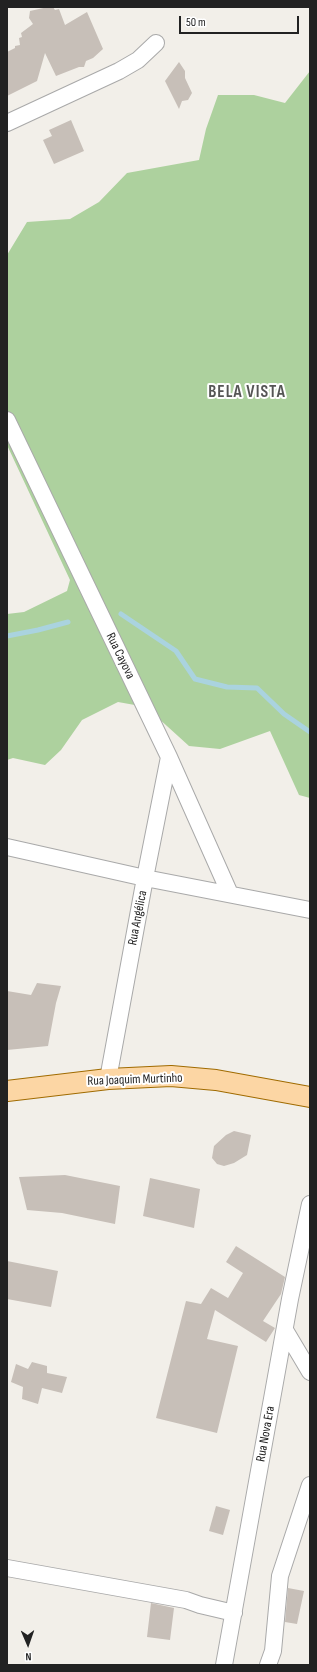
<!DOCTYPE html>
<meta charset="utf-8">
<style>
body{margin:0}
#map{position:relative;width:317px;height:1672px;overflow:hidden;background:#f2efe9;font-family:"Sofia Sans Condensed",sans-serif}
canvas{display:block}
.frame{position:absolute;inset:0;border:8px solid #222;pointer-events:none}
.north{position:absolute;left:8px;top:1624px;width:40px;height:40px;-webkit-text-stroke:3px #fff;paint-order:stroke;rotate:178deg;font-size:11px;font-weight:700;line-height:16px;text-align:center;color:#222}
.north::after{content:'';display:block;margin:auto;width:14px;height:18px;background:#222;clip-path:polygon(50% 0,100% 100%,50% 72%,0 100%)}
.scale{position:absolute;left:179px;top:16px;width:120px;height:18px;box-sizing:border-box;border:2px solid #222;border-top:0;padding-left:5px;font-size:12px;line-height:14px;white-space:nowrap;color:#222;-webkit-text-stroke:3px #fff;paint-order:stroke}
</style>
<div id="map">
<canvas width="317" height="1672"></canvas>
<div class="frame"></div>
<div class="north">N</div>
<div class="scale">50 m</div>
</div>
<script>
const context = document.querySelector('canvas').getContext('2d');
context.lineJoin = 'round';
function fillPath(path, color) {
  context.fillStyle = color;
  context.fill(path, 'evenodd');
}
function poly(rows) {
  const path = new Path2D();
  for (const r of rows) {
    path.moveTo(r[0], r[1]);
    for (let i = 2; i < r.length; i += 2) path.lineTo(r[i], r[i + 1]);
  }
  return path;
}
function stroke(path, color, width, dash) {
  context.strokeStyle = color;
  context.lineWidth = width;
  context.lineCap = dash ? 'butt' : 'round';
  context.setLineDash(dash || []);
  context.stroke(path);
}
function label(font, color, halo, rows, align = 'center') {
  context.font = font + ' "Sofia Sans Condensed",sans-serif';
  context.lineWidth = 4;
  context.setLineDash([]);
  context.textBaseline = 'middle';
  context.strokeStyle = halo;
  context.fillStyle = color;
  for (const [text, x, y, turn = 0] of rows) {
    context.save();
    context.translate(x, y);
    context.rotate((+turn || 0) * Math.PI / 180);
    context.textAlign = isNaN(turn) ? turn : align;
    if (halo) context.strokeText(text, 0, 0);
    context.fillText(text, 0, 0);
    context.restore();
  }
}
fillPath(poly([
 [310,71,310,798,299,795,270,731,220,749,189,746,146,707,118,702,82,720,61,750,45,765,13,758,7,760,7,614,24,612,67,591,70,580,7,445,7,255,27,222,70,219,99,202,127,173,199,160,206,129,218,95,254,95,285,103]
]), '#add19e');
stroke(poly([
 [121,614,176,651,195,679,227,687,257,688,284,714,310,732],
 [7,636,38,630,68,622]
]), '#aad3df', 5);
fillPath(poly([
 [48,7,53,7,55,10,59,9,65,25,87,12,103,49,93,58,86,61,84,67,79,67,56,76,45,53,37,81,7,96,7,52,15,48,15,46,20,45,19,38,22,37,21,33,33,24,29,18,30,11],
 [179,62,185,71,185,78,192,93,188,100,182,101,179,109,165,81],
 [71,120,84,151,54,164,43,140,52,136,49,130],
 [37,983,61,986,56,1003,48,1046,7,1050,7,991,31,995],
 [234,1131,251,1135,247,1155,234,1163,224,1166,217,1164,212,1158,214,1146,226,1135],
 [65,1175,120,1186,115,1224,62,1213,27,1210,19,1177],
 [150,1178,200,1189,194,1228,143,1216],
 [236,1246,285,1277,281,1294,263,1321,275,1328,266,1342,215,1310,207,1339,238,1346,217,1433,156,1418,186,1301,201,1304,211,1288,228,1298,243,1273,226,1262],
 [7,1261,58,1271,51,1307,7,1299],
 [32,1362,47,1366,47,1373,67,1377,62,1393,42,1388,38,1404,22,1399,23,1387,11,1382,16,1364,28,1369],
 [216,1506,230,1510,223,1535,209,1531],
 [288,1588,304,1591,297,1624,285,1622],
 [151,1603,174,1608,170,1640,147,1637]
]), '#c7bfb8');
const minor = poly([
 [7,123,119,71,138,60,156,43],
 [7,420,169,757,230,894],
 [7,847,145,878,310,910],
 [108,1079,145,878,169,757],
 [285,1330,310,1372],
 [7,1568,186,1600,200,1605,234,1613],
 [224,1665,290,1299,310,1204],
 [268,1665,273,1651,280,1576,310,1485]
]);
const major = poly([
 [7,1091,108,1079,171,1076,216,1080,310,1097]
]);
stroke(minor, '#a9a9a9', 18);
stroke(major, '#a06b00', 22);
stroke(minor, '#fff', 16);
stroke(major, '#fcd6a4', 20);
label('13px', '#222', '#fff', [
 ["Rua Cayova",120,656,64],
 ["Rua Angélica",138,918,-79],
 ["Rua Joaquim Murtinho",135,1080,-2],
 ["Rua Nova Era",266,1434,-80]
]);
context.letterSpacing = '1px';
label('bold 17px', '#555', '#fff', [
 ["BELA VISTA",247,393]
]);
context.letterSpacing = '0px';
</script>
